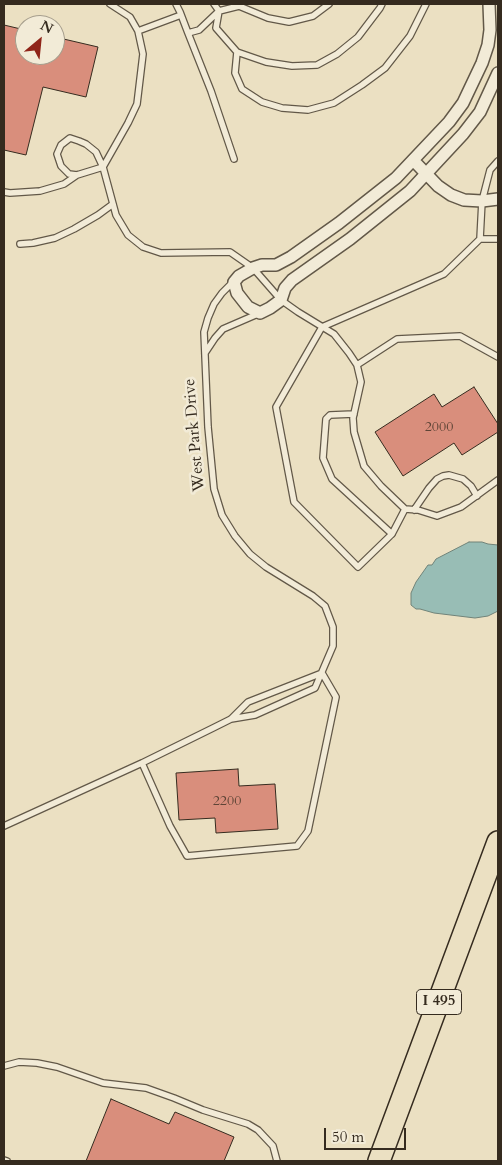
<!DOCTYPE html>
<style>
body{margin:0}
#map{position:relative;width:502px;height:1165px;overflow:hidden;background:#ebe0c2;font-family:Cardo,serif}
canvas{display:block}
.frame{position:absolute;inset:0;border:5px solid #352b1f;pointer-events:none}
.north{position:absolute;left:15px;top:15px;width:50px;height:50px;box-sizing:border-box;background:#f2ebd7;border:1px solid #a69e8d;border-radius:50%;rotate:28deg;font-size:14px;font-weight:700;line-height:20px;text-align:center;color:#352b1f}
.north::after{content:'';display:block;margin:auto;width:18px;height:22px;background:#8f2418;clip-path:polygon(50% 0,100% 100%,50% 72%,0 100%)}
.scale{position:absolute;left:324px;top:1128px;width:82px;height:22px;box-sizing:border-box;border:2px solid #352b1f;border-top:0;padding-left:6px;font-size:15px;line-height:18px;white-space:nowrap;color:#352b1f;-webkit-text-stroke:4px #f2ebd7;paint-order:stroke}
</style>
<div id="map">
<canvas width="502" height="1165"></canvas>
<div class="frame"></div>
<div class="north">N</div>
<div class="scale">50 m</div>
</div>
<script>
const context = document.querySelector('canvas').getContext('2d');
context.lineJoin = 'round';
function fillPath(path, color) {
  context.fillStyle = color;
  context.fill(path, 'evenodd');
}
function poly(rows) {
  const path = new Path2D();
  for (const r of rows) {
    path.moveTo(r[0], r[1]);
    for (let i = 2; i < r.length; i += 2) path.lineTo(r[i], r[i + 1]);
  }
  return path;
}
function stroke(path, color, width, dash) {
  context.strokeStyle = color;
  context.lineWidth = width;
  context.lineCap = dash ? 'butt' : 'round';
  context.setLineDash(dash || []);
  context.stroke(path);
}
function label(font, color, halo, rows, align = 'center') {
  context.font = font + ' Cardo,serif';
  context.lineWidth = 5;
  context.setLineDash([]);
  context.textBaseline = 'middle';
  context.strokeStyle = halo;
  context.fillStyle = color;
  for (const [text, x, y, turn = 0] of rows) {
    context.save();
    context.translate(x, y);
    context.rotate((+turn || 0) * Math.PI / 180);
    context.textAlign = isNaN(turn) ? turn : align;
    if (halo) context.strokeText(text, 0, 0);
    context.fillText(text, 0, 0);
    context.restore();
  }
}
const water = poly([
 [469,542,482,542,488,544,498,545,498,611,488,616,475,618,434,613,420,609,416,609,411,605,411,593,416,582,428,565,432,565,436,559,469,542]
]);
fillPath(water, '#98bdb5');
stroke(water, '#708379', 1);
const building = poly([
 [4,25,25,30,25,55,55,55,55,37,98,47,86,97,43,87,26,155,4,150,4,25],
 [474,387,498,424,498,432,462,455,454,443,403,476,375,432,434,394,442,407,474,387],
 [238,769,239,786,275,784,278,829,216,833,215,818,179,820,176,773,238,769],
 [111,1099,169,1124,175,1112,234,1137,224,1161,86,1161,111,1099]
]);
fillPath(building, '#d98e7c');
stroke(building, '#352b1f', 1);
const lane = poly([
 [110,4,130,17,138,31],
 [176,4,180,12,188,33],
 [214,4,219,11,239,6,268,18,289,22,313,16,329,4],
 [181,15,138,31,143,54,137,104,128,123,103,167,77,175,69,174,61,166,57,154,61,145,70,138,79,141,86,144,96,152,103,167,116,215,128,235,143,247,161,253,230,252,253,268,281,300,298,312,334,334,349,353,357,365,361,382,353,418,354,432,364,466,381,486,405,509],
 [237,52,235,73,242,89,262,102,282,108,308,110,334,103,362,85,385,68,410,36,426,4],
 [234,159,211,91,188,33,199,30,219,11,216,28,237,52,266,62,292,66,317,65,337,54,358,37,380,8,382,4],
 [4,192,10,193,40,191,64,184,77,175],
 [480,239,482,201,490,170,498,161],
 [20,244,33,243,55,238,74,229,98,215,113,204],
 [205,353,215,338,223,329,260,313],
 [357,365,397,339,460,336,498,357],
 [354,414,330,415,326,419,323,458,332,479,392,534,405,509,418,510,437,516,461,507,498,480],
 [414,510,429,488,437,479,443,476,449,475,463,479,471,486,477,496],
 [392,534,358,567,294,502,276,407,322,327,444,274,480,239,498,239],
 [231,719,255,715,315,688,333,646,333,627,325,606,313,596,266,567,250,554,235,536,222,515,214,489,208,427,204,332,208,318,214,304,222,293,233,282],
 [142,763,170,826,187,856,297,846,308,831,336,697,322,673],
 [4,826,142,763,213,728,231,719,248,702,322,673],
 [4,1066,19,1062,37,1063,57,1067,103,1083,146,1088,174,1098,203,1110,248,1124,258,1130,273,1146,277,1161],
 [4,1160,7,1161]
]);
const street = poly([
 [489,4,490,30,488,45,482,63,463,103,449,122,396,178,339,223,291,257,276,265,262,265,253,268,239,276,234,282,237,293,248,307,260,313,270,308,281,300,285,288,292,280,350,239,410,191,463,134,480,112,498,73],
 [413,160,438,186,451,195,464,200,482,201,498,199]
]);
const highway = poly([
 [379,1161,498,842]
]);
stroke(lane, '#625848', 8);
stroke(street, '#625848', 14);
stroke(highway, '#352b1f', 24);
stroke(lane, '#f2ebd7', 5.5);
stroke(street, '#f2ebd7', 11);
stroke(highway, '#ebe0c2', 21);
label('14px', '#5e4436', null, [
 ["2000",439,428],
 ["2200",227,802]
]);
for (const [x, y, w] of [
 [439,1002,45]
]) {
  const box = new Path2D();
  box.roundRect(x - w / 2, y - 12.5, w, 25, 4);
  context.fillStyle = '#f2ebd7';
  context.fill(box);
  stroke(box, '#352b1f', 1);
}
label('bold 15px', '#352b1f', null, [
 ["I 495",439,1002]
]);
label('16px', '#352b1f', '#f2ebd7', [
 ["West Park Drive",195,435,-95]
]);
</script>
